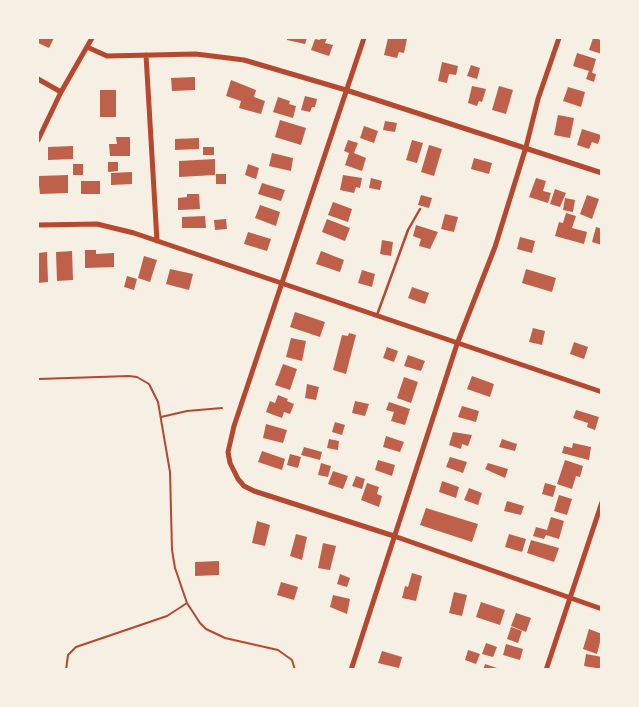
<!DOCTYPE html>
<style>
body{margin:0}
#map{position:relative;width:639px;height:707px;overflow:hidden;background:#f6efe4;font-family:Rubik,sans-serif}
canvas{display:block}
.frame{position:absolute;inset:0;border:39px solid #f6efe4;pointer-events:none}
</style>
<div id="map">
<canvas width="639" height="707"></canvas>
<div class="frame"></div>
</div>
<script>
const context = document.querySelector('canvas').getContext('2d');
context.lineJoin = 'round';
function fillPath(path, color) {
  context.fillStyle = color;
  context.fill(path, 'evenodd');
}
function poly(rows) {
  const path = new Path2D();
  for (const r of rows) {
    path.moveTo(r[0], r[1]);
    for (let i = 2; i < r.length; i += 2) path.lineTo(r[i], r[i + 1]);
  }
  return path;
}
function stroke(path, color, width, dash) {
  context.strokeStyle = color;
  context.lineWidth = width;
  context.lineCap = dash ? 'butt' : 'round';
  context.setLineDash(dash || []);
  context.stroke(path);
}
fillPath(poly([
 [38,38,54,38,49,48,38,43],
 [287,38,307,38,305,44,287,40],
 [321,38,327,38,325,43,333,45,329,56,311,50,315,39,320,40],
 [388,38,407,39,404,53,399,52,397,58,384,55],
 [593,38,602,40,602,54,589,50],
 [577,53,596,59,592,73,596,74,594,82,586,79,589,71,573,66],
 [442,62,458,66,456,75,449,74,447,83,438,81],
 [471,65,480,68,477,79,467,76],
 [195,77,195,90,172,91,171,78],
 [231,80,256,90,254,97,265,101,261,114,239,108,241,101,226,96],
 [472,86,486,89,482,102,479,101,477,106,468,103],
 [499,86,513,90,506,114,492,110],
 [568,87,585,92,581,107,563,101],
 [100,90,116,90,116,117,100,117],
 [305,96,317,99,315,107,312,107,310,112,301,110],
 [278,97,290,101,289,104,296,106,293,118,273,112],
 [558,115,574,118,570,138,554,135],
 [280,120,306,128,301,145,275,137],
 [385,121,397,123,395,132,383,130],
 [364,126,378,131,374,143,360,138],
 [582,129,601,135,598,144,592,142,589,149,577,145],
 [116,137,130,137,130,156,110,156,109,144,117,144],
 [199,138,199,149,175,150,175,139],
 [348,140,358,143,354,153,366,158,362,171,345,165,349,153,344,151],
 [412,140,423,143,417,163,406,160],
 [429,145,442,149,434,176,421,172],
 [73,146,73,159,48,160,48,147],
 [203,147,214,147,214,155,203,155],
 [272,153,293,158,291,171,269,166],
 [474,158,492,163,489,174,471,169],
 [215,159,215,175,179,177,179,161],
 [108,162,118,162,118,171,108,172],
 [73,164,83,164,83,175,73,175],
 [248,164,259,168,256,179,245,175],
 [132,172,132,184,111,185,111,173],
 [216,174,226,174,226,184,216,184],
 [68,175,68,193,40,194,38,176],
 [343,175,362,178,360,188,356,187,354,193,340,190],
 [371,178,382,181,380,190,369,188],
 [536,178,546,181,543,191,551,193,548,203,529,197],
 [81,181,100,181,100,194,81,194],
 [262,183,285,190,281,201,258,194],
 [555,189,566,193,560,207,550,204],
 [187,194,199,194,200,209,178,210,178,198,187,197],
 [421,195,432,198,429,208,418,205],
 [587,195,599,199,592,219,580,214],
 [565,198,575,200,573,212,563,210],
 [333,202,352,209,348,222,328,215],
 [260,205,280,212,276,226,255,218],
 [566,213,576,216,572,228,587,232,584,244,555,236,559,222,563,223],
 [445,214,458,217,454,232,441,229],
 [205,216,206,228,182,228,182,217],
 [226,219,227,229,215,230,214,220],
 [327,219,350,228,345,241,322,232],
 [416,225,438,232,430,249,419,246,421,239,413,236],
 [596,227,602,229,602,245,592,242],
 [248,232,271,239,267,251,244,244],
 [520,237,535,241,532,253,517,249],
 [382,240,393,242,391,256,380,254],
 [85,250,96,250,96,254,114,253,114,267,85,268],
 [72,251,73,280,57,281,56,252],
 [321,251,344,260,340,272,316,264],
 [47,252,48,282,38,283,38,253],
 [144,256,157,260,150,282,138,278],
 [170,269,193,274,189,290,166,284],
 [526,269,556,278,552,292,522,283],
 [362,270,375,274,372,287,358,283],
 [127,276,137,279,134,290,124,287],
 [412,287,429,293,425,304,408,298],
 [295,312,325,322,320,337,290,327],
 [533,328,545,331,542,345,529,342],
 [349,333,356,335,346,374,333,370,342,335,348,336],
 [291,338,306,341,302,361,286,357],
 [574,342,588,347,584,359,570,354],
 [387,347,398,351,394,362,383,358],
 [408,355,425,361,421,371,404,366],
 [283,364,297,369,290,390,275,385],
 [472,376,494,384,490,397,467,389],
 [404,377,418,382,411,403,397,398],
 [307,384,319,387,316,400,305,398],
 [278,395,288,399,287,401,294,404,290,414,284,412,282,418,266,412,270,401,275,403],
 [355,401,369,404,365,416,352,413],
 [389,402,410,409,405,425,391,421,394,412,386,410],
 [462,406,479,411,476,422,458,417],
 [576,410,599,417,595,430,587,427,588,423,573,418],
 [335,422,345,425,342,435,332,432],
 [266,424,287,430,283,443,263,438],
 [453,432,472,435,468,446,462,444,461,449,449,445],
 [386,436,404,442,400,452,383,447],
 [329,439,339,441,338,450,327,448],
 [502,439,517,444,515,451,499,447],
 [573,443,591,447,589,460,562,453,564,446,572,448],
 [304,447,322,452,320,460,301,455],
 [262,451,285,459,282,470,258,462],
 [290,454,301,457,298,468,287,465],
 [450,457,467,462,463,473,446,467],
 [378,460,395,465,392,476,375,470],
 [565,460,583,466,580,477,576,476,572,489,557,484],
 [321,463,331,466,328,477,318,475],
 [488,463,508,469,505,478,485,469],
 [333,471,348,476,343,489,328,484],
 [356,476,365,479,362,489,352,486],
 [442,481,459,487,456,498,439,492],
 [367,483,379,487,377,494,382,496,379,507,361,500],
 [545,483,556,486,553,497,542,494],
 [469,488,482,493,478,505,464,500],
 [559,495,572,499,567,515,554,511],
 [507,501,524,506,521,515,504,511],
 [426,508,478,524,472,542,420,525],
 [551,517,564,521,559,539,546,535,544,539,533,536,536,527,547,530],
 [257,521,270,525,265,546,252,543],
 [296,534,307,537,302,560,290,556],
 [509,534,526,539,522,552,505,547],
 [531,540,559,548,554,562,527,553],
 [323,543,336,546,330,570,318,568],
 [219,561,219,575,195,576,195,562],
 [412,573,422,576,416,601,402,598,405,586,408,587],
 [340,574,350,578,347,587,337,584],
 [281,582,298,587,294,600,277,595],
 [454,592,467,595,462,616,449,613],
 [333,595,350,599,347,614,330,607],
 [481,602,505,610,500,625,476,617],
 [516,613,531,618,526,632,511,626],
 [511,627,522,631,518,643,507,639],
 [589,629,602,634,597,654,583,649],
 [486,643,497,647,493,657,482,654],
 [506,644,523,649,520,660,503,655],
 [468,650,480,654,476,664,465,660],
 [382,651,402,657,399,668,378,663],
 [586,654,602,657,602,669,584,666],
 [485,664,500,669,499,670,483,670]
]), '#bf614a');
stroke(poly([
 [38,379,129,376,137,377,149,384,158,402,170,472,172,550,175,568,187,603,200,623,206,629,225,638,278,650,292,660,295,670],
 [161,417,187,411,222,408],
 [66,670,68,655,76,647,167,616,187,603]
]), '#b5482f', 2);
stroke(poly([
 [377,315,408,230,420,209]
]), '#b5482f', 2.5);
stroke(poly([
 [364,38,234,426,228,452,230,463,238,479,244,486,254,491,394,536,602,609],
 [87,47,107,56,196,54,244,60,346,90,602,173],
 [146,55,157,241],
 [38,79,61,92],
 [38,140,61,92,92,38],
 [38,225,97,224,134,233,602,392],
 [351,670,457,344,495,247,526,147,538,99,559,38],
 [546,670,602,502]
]), '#b5482f', 5);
</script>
